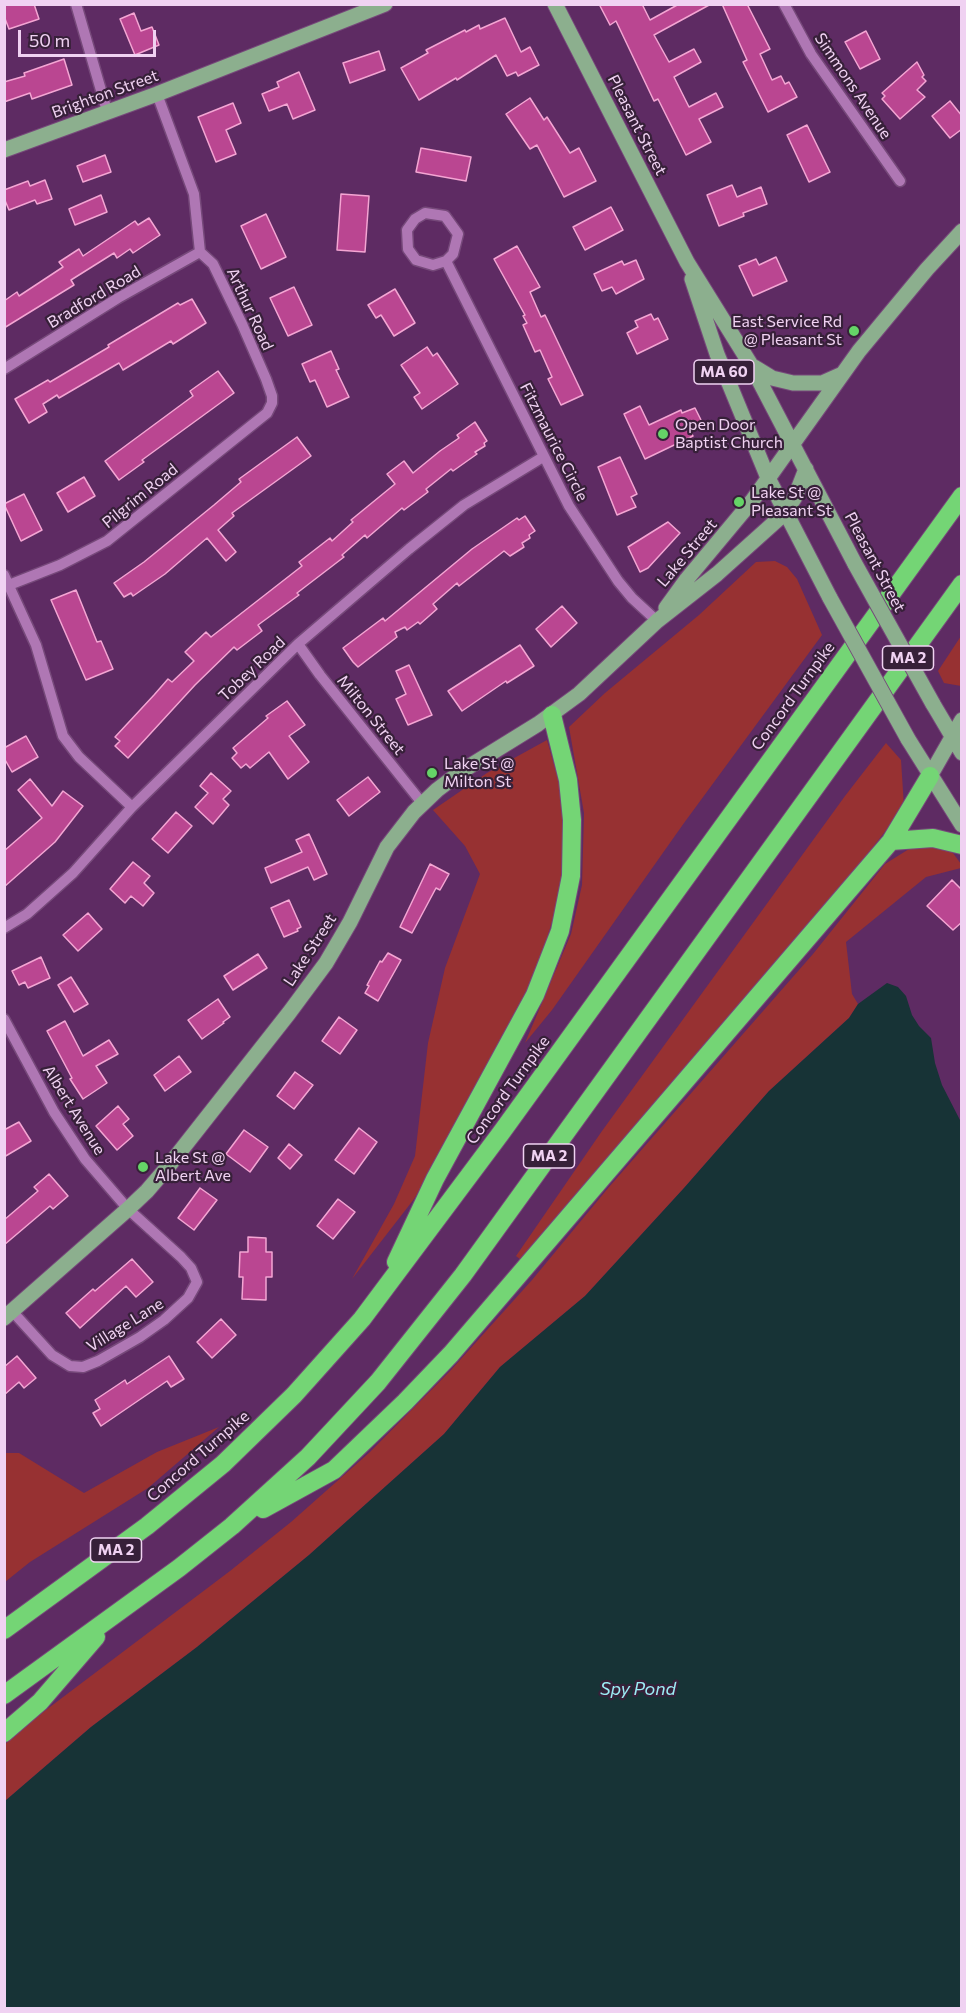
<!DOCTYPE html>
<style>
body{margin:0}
#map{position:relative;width:966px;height:2013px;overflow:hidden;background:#5e2b63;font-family:Commissioner,sans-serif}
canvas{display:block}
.frame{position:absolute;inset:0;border:6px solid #f0d2f2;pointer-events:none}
.scale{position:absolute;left:18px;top:30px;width:138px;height:27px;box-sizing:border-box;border:3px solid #f0d2f2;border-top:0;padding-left:8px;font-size:18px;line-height:21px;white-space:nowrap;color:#f0d2f2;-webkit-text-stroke:4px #372039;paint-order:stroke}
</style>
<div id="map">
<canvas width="966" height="2013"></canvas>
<div class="frame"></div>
<div class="scale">50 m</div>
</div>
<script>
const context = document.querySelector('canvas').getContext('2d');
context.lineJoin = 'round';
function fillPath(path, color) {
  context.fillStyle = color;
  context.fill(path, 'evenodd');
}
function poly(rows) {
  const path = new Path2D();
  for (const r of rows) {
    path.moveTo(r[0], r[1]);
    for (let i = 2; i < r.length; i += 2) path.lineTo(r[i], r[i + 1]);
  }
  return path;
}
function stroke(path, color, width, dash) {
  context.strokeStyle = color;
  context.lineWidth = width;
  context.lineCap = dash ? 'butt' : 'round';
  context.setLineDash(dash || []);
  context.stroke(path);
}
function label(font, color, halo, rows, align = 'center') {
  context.font = font + ' Commissioner,sans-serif';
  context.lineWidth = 4.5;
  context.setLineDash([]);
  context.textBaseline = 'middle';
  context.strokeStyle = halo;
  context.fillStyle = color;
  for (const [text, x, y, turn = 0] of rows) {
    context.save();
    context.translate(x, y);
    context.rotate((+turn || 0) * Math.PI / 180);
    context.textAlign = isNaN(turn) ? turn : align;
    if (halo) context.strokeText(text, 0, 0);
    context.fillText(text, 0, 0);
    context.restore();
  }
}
fillPath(poly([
 [775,561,787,567,797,579,822,635,684,823,552,1010,525,1043,571,934,582,885,584,813,569,727,605,693,699,615,756,562],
 [961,636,961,686,944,683,938,671],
 [547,740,564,800,565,842,560,896,538,967,515,1018,445,1148,414,1199,352,1279,394,1204,415,1156,428,1043,445,968,480,874,465,846,433,810,487,773],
 [886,743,901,760,904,807,849,878,618,1148,520,1259,516,1256,602,1131,845,796],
 [931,847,950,849,961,864,961,868,926,877,846,942,852,994,858,1004,849,1018,769,1091,684,1188,585,1296,500,1367,444,1434,309,1555,197,1647,91,1727,5,1801,4,1745,38,1716,230,1571,291,1522,370,1452,451,1370,532,1280,609,1187,813,954,885,864,909,849],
 [219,1427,148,1488,30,1562,5,1582,5,1453,19,1453,84,1493,157,1452]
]), '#973132');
fillPath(poly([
 [887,983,898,987,906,996,912,1015,919,1026,931,1038,935,1063,942,1085,961,1122,961,2008,5,2008,5,1801,91,1727,197,1647,309,1555,444,1434,500,1367,585,1296,684,1188,769,1091,849,1018,858,1004]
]), '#173336');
const building = poly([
 [4,4,34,4,39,19,9,29,4,16,4,4],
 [599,4,642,4,650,20,679,4,711,4,654,35,669,62,694,49,701,62,674,77,689,107,716,93,723,107,699,119,711,142,686,155,658,99,654,101,616,21,610,25,599,4],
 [722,4,747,4,770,49,760,54,772,80,781,76,785,84,789,82,797,97,768,112,743,62,747,60,722,4],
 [134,13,141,31,152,27,159,45,135,55,120,19,134,13],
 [505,18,521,52,530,47,539,65,518,76,516,72,507,76,496,55,457,80,456,78,419,100,401,68,428,53,426,50,465,30,466,32,479,25,480,29,505,18],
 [866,31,880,59,860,69,845,42,866,31],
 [379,51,385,70,350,83,343,63,379,51],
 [64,59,72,85,32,99,30,93,4,102,4,82,25,76,24,73,64,59],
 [917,62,924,75,922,77,926,81,917,90,925,97,900,119,882,99,885,96,882,93,917,62],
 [299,72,315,110,293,119,287,104,269,111,262,94,279,87,277,82,299,72],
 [530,98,544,120,547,117,570,153,579,148,596,181,564,197,537,145,530,149,506,114,530,98],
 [950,101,962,116,962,129,950,138,932,116,950,101],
 [233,103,241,123,226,130,236,154,216,162,198,117,233,103],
 [807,125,830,172,809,182,787,135,807,125],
 [421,148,471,157,466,181,416,172,421,148],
 [105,155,111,172,83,182,77,166,105,155],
 [45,180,52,199,37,204,35,200,9,210,4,198,4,190,28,181,30,186,45,180],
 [732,185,737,197,761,187,767,204,743,213,744,216,719,226,707,195,732,185],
 [341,194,369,196,365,252,337,250,341,194],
 [101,195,107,212,75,225,69,209,101,195],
 [611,207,623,230,585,250,573,227,611,207],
 [266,214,286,257,261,269,241,226,266,214],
 [149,218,160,235,133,253,130,249,117,258,114,253,71,280,74,285,4,328,4,301,17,292,19,296,63,267,59,262,79,249,83,256,135,221,138,225,149,218],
 [517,246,540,287,530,292,541,317,545,315,583,395,561,405,548,379,552,377,540,350,535,352,523,325,527,323,523,316,525,315,494,259,517,246],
 [776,257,787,281,753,296,739,266,756,259,759,265,776,257],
 [636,260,644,279,616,294,612,287,602,291,594,274,622,261,624,265,636,260],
 [294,287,312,325,288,336,270,298,294,287],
 [395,289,415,323,394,336,381,315,376,318,368,305,395,289],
 [192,299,206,323,173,344,171,341,123,370,119,363,59,398,57,395,43,404,47,412,29,423,15,399,48,380,50,382,109,347,108,345,178,303,180,305,192,299],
 [651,314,654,320,658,318,668,339,637,354,627,333,638,327,635,321,651,314],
 [427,347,433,356,437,353,458,384,422,409,414,397,420,393,401,365,427,347],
 [331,351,339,369,336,370,349,397,327,407,315,380,310,382,302,364,331,351],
 [218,371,234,393,142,460,144,462,119,480,105,461,193,396,190,391,218,371],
 [640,406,649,425,681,410,682,413,695,408,704,426,691,432,693,436,645,459,624,414,640,406],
 [475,422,487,441,484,443,485,446,475,452,477,454,453,471,451,469,426,489,428,492,404,510,402,508,367,538,365,535,342,555,344,557,297,593,299,595,258,625,262,631,237,650,234,647,195,685,128,758,115,746,120,741,115,737,154,695,168,679,172,682,194,661,185,652,206,632,211,637,302,566,299,562,330,538,332,541,353,522,351,520,395,484,387,474,404,461,413,473,440,451,459,438,457,435,475,422],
 [297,437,311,456,232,513,234,516,218,530,236,552,226,561,207,538,165,574,133,596,131,593,124,597,114,583,144,562,214,505,241,482,239,479,297,437],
 [620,457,637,494,631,497,636,507,617,515,598,467,620,457],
 [84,477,95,496,68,512,57,493,84,477],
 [24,494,42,530,21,541,4,504,24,494],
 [525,516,535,531,529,535,530,538,522,543,524,547,510,556,504,551,459,586,457,583,433,604,437,609,420,624,418,622,407,630,405,627,395,632,397,637,358,667,353,662,343,648,383,618,385,621,472,549,517,518,519,520,525,516],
 [668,522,680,533,648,568,640,572,628,547,668,522],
 [76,590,97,642,101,641,113,669,86,680,51,600,76,590],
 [562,606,577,623,551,647,536,629,562,606],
 [520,645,534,666,507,683,506,681,462,711,448,691,520,645],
 [409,665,432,715,408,725,396,699,406,694,396,671,409,665],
 [287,701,305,725,289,736,309,762,288,779,269,752,250,768,246,764,241,768,232,758,237,753,233,748,268,718,266,716,287,701],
 [26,736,38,757,12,772,4,758,4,748,26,736],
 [211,773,231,791,223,799,229,805,213,824,195,807,208,793,200,786,211,773],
 [368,777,380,792,349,816,337,800,368,777],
 [30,779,52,806,63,791,83,806,55,842,4,887,4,851,42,818,18,790,30,779],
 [176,812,192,826,168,853,152,839,176,812],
 [309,834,327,874,314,880,308,867,271,883,265,868,302,852,296,840,309,834],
 [133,862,150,876,144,883,154,893,143,906,131,896,125,903,110,889,133,862],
 [430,864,449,874,440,890,436,888,412,933,400,927,430,864],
 [952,880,962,890,962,922,953,930,927,906,952,880],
 [289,900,301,927,297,929,298,931,284,937,271,908,289,900],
 [88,913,102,929,78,951,63,935,88,913],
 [388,953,401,960,378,1001,365,993,369,986,367,985,380,961,382,962,388,953],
 [258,954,267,968,233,990,224,976,258,954],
 [41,957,50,978,28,988,25,982,19,985,12,971,41,957],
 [71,977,88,1004,74,1012,58,985,71,977],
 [218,999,230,1017,223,1022,224,1023,202,1039,188,1020,218,999],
 [339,1017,357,1030,340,1054,322,1041,339,1017],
 [65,1021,83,1056,109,1040,118,1054,96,1066,107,1083,83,1099,70,1079,72,1078,47,1031,65,1021],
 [179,1056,191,1072,165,1091,154,1075,179,1056],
 [295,1072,313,1085,294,1109,277,1096,295,1072],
 [118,1106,129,1119,123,1124,133,1136,117,1150,96,1126,118,1106],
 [19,1122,31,1141,4,1157,4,1130,19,1122],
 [359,1128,377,1142,354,1174,335,1160,359,1128],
 [244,1130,268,1147,250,1172,226,1154,244,1130],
 [289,1144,302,1155,290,1169,278,1158,289,1144],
 [49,1174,68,1196,53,1209,50,1206,4,1245,4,1220,38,1191,34,1187,49,1174],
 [200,1188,217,1200,194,1230,178,1218,200,1188],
 [338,1199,355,1212,333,1239,317,1226,338,1199],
 [248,1237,266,1238,266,1252,272,1252,272,1277,266,1277,266,1300,242,1299,243,1277,239,1277,240,1252,248,1252,248,1237],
 [132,1259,153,1282,136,1297,126,1286,80,1328,66,1313,93,1289,95,1291,132,1259],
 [221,1319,236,1335,212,1358,197,1342,221,1319],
 [17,1356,36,1378,24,1388,19,1382,4,1395,4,1367,17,1356],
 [169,1356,184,1379,171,1387,167,1381,101,1426,93,1413,100,1409,95,1400,125,1380,127,1384,169,1356]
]);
fillPath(building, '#ba4691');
stroke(building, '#f4a5d3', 1.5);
const minor = poly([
 [76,4,107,111],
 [784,4,811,54,900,181],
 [446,261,433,265,416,260,408,249,407,230,415,219,425,213,445,216,458,234,453,254,446,261,569,506,618,581,632,598,657,621],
 [4,369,118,298,200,252],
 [4,575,36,645,63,736,79,757,132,807],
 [9,585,60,565,107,541,267,413,272,403,272,396,266,379,242,324,213,264,200,252,194,194,157,94],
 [298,644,320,675,422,803],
 [4,928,27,914,73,873,132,807,298,644,409,549,464,505,543,457],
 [4,1019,54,1112,85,1159,128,1209,181,1257,191,1268,197,1282,188,1298,164,1320,140,1337,98,1361,83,1367,70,1366,52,1355,12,1311]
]);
const major = poly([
 [555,4,687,262,751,365,855,564],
 [4,150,157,94,385,4],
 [692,279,717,354,768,478,830,598],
 [754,367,772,378,793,383,822,383,840,375],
 [666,608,687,579,752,501,859,351,927,269,962,231],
 [933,704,962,753],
 [908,739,962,825],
 [930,776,962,720],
 [4,1318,128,1209,147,1191,171,1163,289,1013,326,963,350,922,387,847,414,812,437,790,462,771,538,724,579,694,657,621,717,574,785,513,795,497,806,469]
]);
const highway = poly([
 [891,841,933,838,962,845],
 [396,1262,435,1179,535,995,560,931,571,876,572,820,568,780,552,715],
 [263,1509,334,1470,405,1402,451,1354,891,841,930,776],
 [4,1630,147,1526,223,1464,294,1395,362,1319,501,1133,962,496],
 [4,1695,179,1568,232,1526,308,1457,378,1382,463,1275,962,584],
 [4,1733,40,1702,96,1637]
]);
stroke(minor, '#76497a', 13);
stroke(major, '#76497a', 17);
stroke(highway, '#76497a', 20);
stroke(minor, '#af77b4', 10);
stroke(major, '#8caf8e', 15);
stroke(highway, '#74d575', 18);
const majorBridge = poly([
 [855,564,933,704],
 [830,598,908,739]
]);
stroke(majorBridge, '#76497a', 17, []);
stroke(majorBridge, '#8caf8e', 15);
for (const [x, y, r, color] of [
 [854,331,6,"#65d467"],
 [663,434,6,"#65d467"],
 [739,502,6,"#65d467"],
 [432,773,6,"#65d467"],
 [143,1167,6,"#65d467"]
]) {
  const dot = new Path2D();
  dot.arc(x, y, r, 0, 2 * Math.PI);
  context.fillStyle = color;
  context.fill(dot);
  stroke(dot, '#372039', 2);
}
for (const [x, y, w] of [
 [724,372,60],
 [908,658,51],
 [549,1156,51],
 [116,1550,51]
]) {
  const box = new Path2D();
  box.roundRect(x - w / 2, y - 12, w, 24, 4.5);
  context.fillStyle = '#372039';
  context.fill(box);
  stroke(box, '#f0d2f2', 1.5);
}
label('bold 15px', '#f0d2f2', null, [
 ["MA 60",724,372],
 ["MA 2",908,658],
 ["MA 2",549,1156],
 ["MA 2",116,1550]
]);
label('16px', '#f0d2f2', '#372039', [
 ["Simmons Avenue",853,86,56],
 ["Brighton Street",105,94,-20],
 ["Pleasant Street",637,125,63],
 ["Bradford Road",94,297,-31],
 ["Arthur Road",250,309,65],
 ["Fitzmaurice Circle",554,442,63],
 ["Pilgrim Road",140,496,-39],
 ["Lake Street",687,553,-50],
 ["Pleasant Street",875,562,62],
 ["Tobey Road",252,669,-44],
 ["Concord Turnpike",793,696,-54],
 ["Milton Street",371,715,51],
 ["Lake Street",310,950,-57],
 ["Concord Turnpike",508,1090,-54],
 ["Albert Avenue",74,1110,58],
 ["Village Lane",125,1325,-32],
 ["Concord Turnpike",198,1456,-41]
]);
label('16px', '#f0d2f2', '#372039', [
 ["East Service Rd",842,322,"right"],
 ["@ Pleasant St",842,340,"right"],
 ["Open Door",675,425],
 ["Baptist Church",675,443],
 ["Lake St @",751,493],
 ["Pleasant St",751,511],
 ["Lake St @",444,764],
 ["Milton St",444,782],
 ["Lake St @",155,1158],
 ["Albert Ave",155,1176]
], 'left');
label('italic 18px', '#9cedf5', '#372039', [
 ["Spy Pond",638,1689]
]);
</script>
